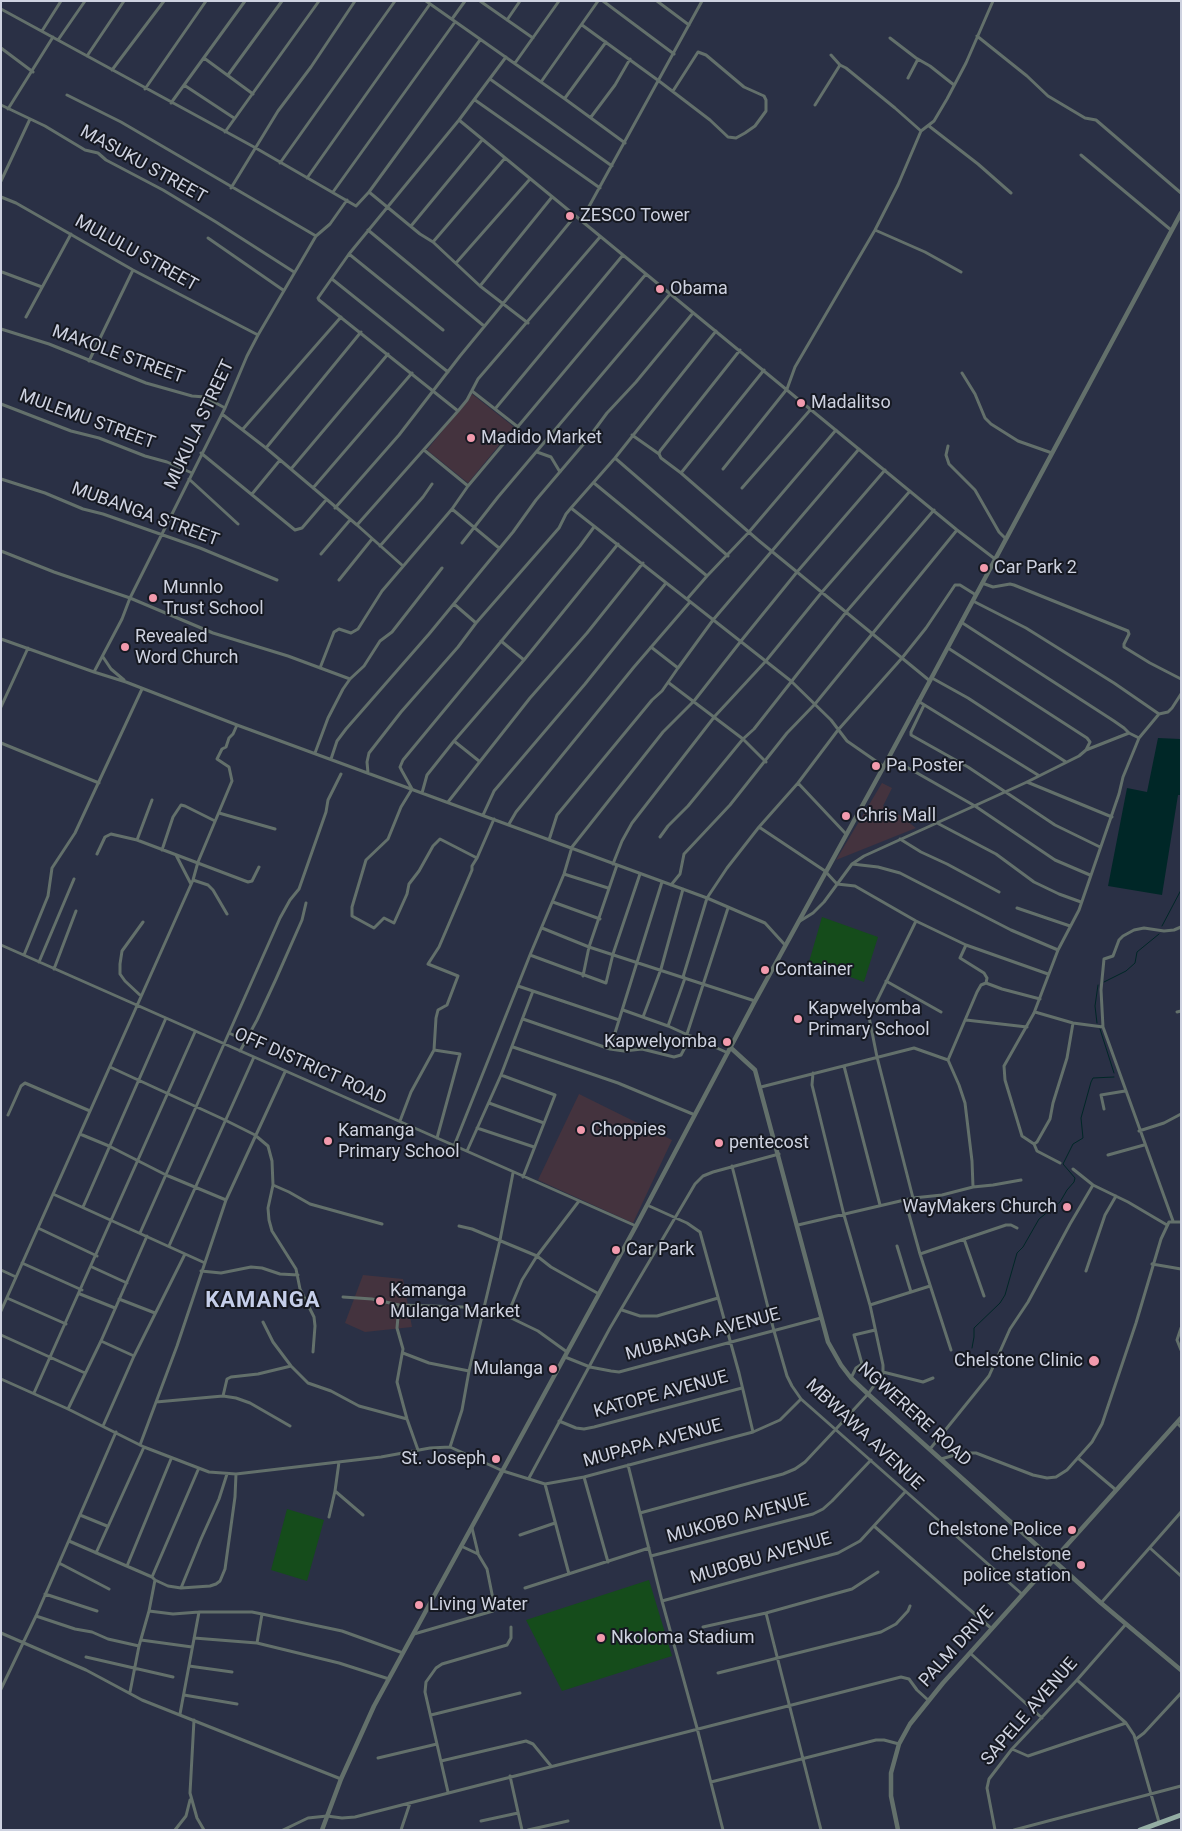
<!DOCTYPE html>
<style>
body{margin:0}
#map{position:relative;width:1182px;height:1831px;overflow:hidden;background:#2a3045;font-family:Roboto,sans-serif}
canvas{display:block}
.frame{position:absolute;inset:0;border:2px solid #ced2e0;pointer-events:none}
</style>
<div id="map">
<canvas width="1182" height="1831"></canvas>
<div class="frame"></div>
</div>
<script>
const context = document.querySelector('canvas').getContext('2d');
context.lineJoin = 'round';
function fillPath(path, color) {
  context.fillStyle = color;
  context.fill(path, 'evenodd');
}
function poly(rows) {
  const path = new Path2D();
  for (const r of rows) {
    path.moveTo(r[0], r[1]);
    for (let i = 2; i < r.length; i += 2) path.lineTo(r[i], r[i + 1]);
  }
  return path;
}
function stroke(path, color, width, dash) {
  context.strokeStyle = color;
  context.lineWidth = width;
  context.lineCap = dash ? 'butt' : 'round';
  context.setLineDash(dash || []);
  context.stroke(path);
}
function label(font, color, halo, rows, align = 'center') {
  context.font = font + ' Roboto,sans-serif';
  context.lineWidth = 4;
  context.setLineDash([]);
  context.textBaseline = 'middle';
  context.strokeStyle = halo;
  context.fillStyle = color;
  for (const [text, x, y, turn = 0] of rows) {
    context.save();
    context.translate(x, y);
    context.rotate((+turn || 0) * Math.PI / 180);
    context.textAlign = isNaN(turn) ? turn : align;
    if (halo) context.strokeText(text, 0, 0);
    context.fillText(text, 0, 0);
    context.restore();
  }
}
fillPath(poly([
 [472,394,514,427,468,483,427,450],
 [882,783,892,788,883,806,894,811,916,828,836,860],
 [579,1094,672,1140,633,1223,538,1180],
 [363,1275,403,1279,412,1327,365,1332,345,1323]
]), '#44333e');
fillPath(poly([
 [822,917,878,937,864,982,809,962],
 [287,1509,324,1520,307,1581,271,1570],
 [649,1580,672,1656,562,1691,526,1620]
]), '#154c1b');
fillPath(poly([
 [1181,733,1181,795,1178,795,1162,895,1108,886,1127,788,1147,792,1158,738,1180,739]
]), '#002727');
stroke(poly([
 [1162,926,1181,890],
 [1104,982,1126,971,1135,963,1137,952,1159,934],
 [1097,1023,1095,1006,1098,985],
 [1100,1029,1114,1073],
 [972,1348,974,1337,974,1328,1000,1303,1005,1295,1017,1253,1023,1247,1039,1219,1060,1202,1067,1190,1074,1182,1075,1178,1063,1164,1073,1144,1083,1138,1081,1118,1091,1082,1093,1078,1114,1077]
]), '#002727', 1);
stroke(poly([
 [426,1,565,99,625,143],
 [480,1,533,38],
 [603,1,674,54],
 [657,1,689,25],
 [1,9,254,147,356,206,369,192],
 [452,19,465,1],
 [507,20,520,1],
 [582,25,659,81,710,120,728,137,736,138,745,133,755,126,766,111,766,100,764,96,744,87,706,55,698,52,673,91],
 [42,31,61,1],
 [977,36,1027,76,1048,96,1085,118,1096,120,1181,193],
 [890,38,916,58,930,66,954,85],
 [58,40,85,1],
 [480,40,369,192,420,234,433,242,480,286,528,323],
 [1,48,33,72],
 [831,55,840,65],
 [87,56,124,1],
 [204,58,253,94],
 [515,63,559,1],
 [112,70,164,1],
 [228,75,282,1],
 [908,78,918,59],
 [490,79,612,166],
 [541,82,598,1],
 [184,85,234,118],
 [145,89,206,1],
 [67,95,121,122,316,236],
 [565,98,606,42],
 [475,100,600,188],
 [171,103,245,1],
 [1,105,45,126,85,150,98,153,106,160,163,190,216,222,294,272],
 [815,105,840,65,846,68,895,108,921,131],
 [8,109,53,37],
 [591,117,615,85,630,59],
 [459,120,957,530,995,559],
 [929,126,978,164,1011,193],
 [225,132,319,1],
 [1081,155,1171,230],
 [280,163,395,1],
 [307,178,430,4],
 [1,181,30,119],
 [231,188,278,111,311,67,355,1],
 [333,192,455,22],
 [1,197,16,203,133,270,258,335],
 [581,221,702,1],
 [411,226,482,140],
 [368,230,484,326],
 [875,230,925,252,961,272],
 [208,238,283,290],
 [433,242,505,158],
 [349,254,443,330],
 [456,263,530,179],
 [2,272,42,287],
 [332,279,448,372],
 [480,286,552,197],
 [26,317,71,234],
 [1,329,49,344,146,383,192,396,205,397,225,408],
 [716,331,615,458,571,508,791,681,831,720,847,741,883,766],
 [89,361,133,270],
 [764,370,681,473,758,540,930,681],
 [962,373,975,394,985,418,991,424,1018,441,1052,453],
 [472,391,518,427],
 [1,404,71,431,99,438,145,456,167,462,192,473],
 [495,409,623,255],
 [458,411,467,400,478,379,600,237],
 [222,414,266,448,357,525,458,411,319,300,318,298,349,254,459,120,506,57],
 [243,429,341,317],
 [632,435,659,454],
 [948,446,946,455,949,464,975,490,999,532,1006,539],
 [266,448,361,332],
 [424,450,468,486],
 [537,452,551,457,560,472],
 [201,453,295,530,302,528,326,500],
 [615,458,728,556],
 [291,469,388,354],
 [723,469,787,389,795,367,875,230,898,185,921,131,934,121,947,99,966,63,993,1],
 [681,473,661,458,659,454,660,451,740,350],
 [1,479,45,493,83,509,103,514,200,548,277,580],
 [189,479,238,524],
 [594,483,707,576],
 [313,488,412,373],
 [742,488,811,409],
 [252,494,280,460],
 [335,508,399,435,460,356,575,216],
 [452,509,499,548],
 [357,525,403,566],
 [462,543,498,497,670,294],
 [380,546,423,497,432,484],
 [1,551,54,572,130,598,213,633,288,656,350,679],
 [321,554,350,520],
 [339,580,372,539],
 [982,583,993,587,1010,584,1014,585,1128,631,1129,634,1124,644,1124,647,1150,663,1181,679],
 [687,599,707,576,749,532,836,430],
 [973,601,1026,628,1114,683,1159,714],
 [454,604,476,623],
 [961,622,1114,721,1124,728,1129,733,1139,738],
 [1,639,94,672,126,682,237,725,707,898,765,923,785,945],
 [501,641,524,660],
 [741,641,797,572,885,470],
 [651,647,678,668,713,620,859,449],
 [948,648,1087,738,1090,742,1086,750],
 [103,657,111,669,124,680],
 [320,668,334,632,339,629,351,633,358,629,382,591,452,509,468,486,646,274],
 [94,672,122,619,130,598,225,408,247,356,258,335,316,236,330,224,347,200],
 [932,678,968,698,1066,762],
 [669,683,743,739,766,762],
 [918,701,1038,775],
 [924,705,911,732,911,735,968,767,1055,825,1100,847],
 [1,707,28,648],
 [1,743,99,783],
 [315,753,328,718,343,689,350,679,364,666,380,641,392,632,442,568],
 [889,757,975,806,1055,860,1090,875],
 [331,759,337,741,346,729,429,634,513,532,536,500,587,440,607,413,636,382,693,313],
 [479,761,454,741,524,660,618,544],
 [368,773,367,762,369,753,401,712,458,647,476,623,559,528,566,514,571,508],
 [1027,782,1112,817],
 [798,783,846,834],
 [422,793,427,775,454,741],
 [448,802,530,698,587,633,643,563],
 [219,813,275,829],
 [483,815,494,791,585,684,666,583],
 [937,823,996,854,1034,882,1059,894,1081,902],
 [509,824,516,812,634,667,690,602],
 [759,827,825,871,837,884,855,886,916,921,966,945,1048,974],
 [660,837,668,826,688,806,743,739,754,729,847,611,934,510],
 [900,839,921,852,947,864,999,892],
 [137,840,152,800],
 [549,840,557,815,652,700,662,691,678,668],
 [162,850,173,817,181,805,185,806,215,821],
 [97,854,105,837,111,834,137,840,248,882,252,881,259,867],
 [176,855,191,884],
 [477,858,440,839,433,846,419,871,409,884,407,894,394,923,384,918,374,928,352,916,352,907,366,860,388,839,401,807,412,789,402,771,400,767,403,760,580,546,594,527],
 [613,864,622,841,632,823,715,716,765,662,822,592,910,491],
 [852,864,878,867,900,873,1011,930,1058,950],
 [564,874,608,888],
 [193,880,208,885,213,890,227,914],
 [671,885,680,874,684,854,730,805,787,733,815,704,957,530],
 [553,902,600,919],
 [1017,908,1070,926],
 [800,921,813,913,824,902,852,864,864,856,1027,782,1079,756,1086,750,1129,733],
 [542,928,589,947,755,1001],
 [1,945,636,1226],
 [966,945,960,958,984,973,987,978,986,983],
 [24,955,48,896,52,868,75,833,142,689],
 [530,955,606,983,613,954,640,874],
 [39,962,74,879],
 [54,969,76,911],
 [583,976,589,947,617,865],
 [683,977,707,898,727,868,759,827,798,783,838,730,902,658,926,628,955,585,960,585,976,595],
 [886,981,941,1012],
 [986,983,1002,989,1040,999],
 [518,986,619,1020],
 [141,996,125,981,120,974,120,964,122,951,143,922],
 [623,1010,668,1026,728,1053],
 [1035,1012,1073,1023,1103,1027],
 [1177,1012,1181,1011],
 [643,1017,661,969,683,889],
 [523,1019,610,1049,624,1051,642,1049,674,1057,681,1055,691,1036],
 [966,1020,1027,1027],
 [668,1026,685,978],
 [229,1033,246,1041],
 [687,1034,728,908],
 [513,1047,618,1083,695,1115],
 [610,1049,662,882],
 [434,1050,460,1054,437,1138],
 [240,1051,257,1020,276,979,302,920,306,903],
 [948,1060,977,992,981,985,986,983],
 [844,1066,880,1205],
 [110,1067,225,1120,255,1135,268,1146,272,1161,273,1185,268,1208,269,1220,272,1231,296,1269,300,1289,314,1317,315,1326,313,1352],
 [501,1075,555,1095,523,1177],
 [761,1087,914,1048,948,1060,959,1085,965,1103,972,1161,973,1187],
 [489,1103,544,1123],
 [1104,1109,1101,1095,1125,1091],
 [8,1115,21,1086,25,1083,90,1111],
 [400,1121,411,1092,434,1050,436,1018,438,1010,447,1005,458,976,428,964,439,947,472,870,472,866,477,858,494,819],
 [477,1128,534,1147],
 [1139,1131,1164,1123,1181,1114],
 [80,1134,109,1146,166,1175,226,1200],
 [1034,1144,1037,1142,1050,1119,1053,1103,1067,1058,1073,1023],
 [454,1146,530,955,564,874,572,847,663,732,694,701,741,641],
 [467,1151,501,1075,533,991],
 [1108,1155,1144,1145],
 [1060,1163,1037,1151,1034,1144,1022,1136,1005,1080,1004,1066,1034,1013,1058,950,1079,910,1119,794,1123,777,1139,738,1159,714,1168,712,1172,708,1181,694],
 [732,1166,774,1331,787,1376,792,1386,801,1399,1022,1594],
 [1073,1169,1093,1185,1128,1202,1167,1225],
 [273,1185,289,1192,310,1204,382,1224],
 [53,1194,205,1263],
 [913,1198,942,1195,973,1187,993,1185,1021,1180],
 [905,1200,920,1254,951,1350],
 [647,1205,687,1223,700,1232,739,1373,753,1432],
 [83,1207,166,1018],
 [1173,1221,1103,1027,1101,990,1104,959,1113,956,1119,940,1123,936,1134,930,1144,928,1164,931,1174,930,1181,927],
 [798,1225,913,1198,877,1057,869,1017,916,921],
 [459,1226,472,1229,537,1256,551,1267,599,1294],
 [38,1228,97,1256],
 [140,1233,280,918,290,900,299,889,326,812,328,800,341,774],
 [964,1239,984,1296],
 [169,1246,254,1057],
 [897,1246,911,1292],
 [920,1254,1006,1225,1011,1225,1017,1228],
 [22,1263,82,1290],
 [1152,1264,1181,1269],
 [92,1267,127,1283],
 [1,1270,16,1277],
 [201,1271,221,1273,251,1267,262,1268,280,1274,298,1275],
 [1086,1271,1105,1215,1116,1196],
 [80,1294,115,1308],
 [343,1297,372,1299,399,1305,463,1307,507,1316,538,1331,567,1352],
 [7,1298,66,1324],
 [119,1299,155,1313],
 [399,1305,397,1328,403,1349,397,1382,407,1419,418,1450],
 [870,1305,930,1286],
 [622,1310,640,1316,657,1316,718,1298],
 [1,1311,193,880,198,862,232,781,229,767,217,759,222,749,226,747,229,738,233,734,237,725],
 [507,1316,522,1280,537,1256,579,1201],
 [263,1322,273,1342,291,1366,308,1383,331,1391,359,1406,407,1419],
 [1181,1328,1177,1340,1181,1350],
 [1,1335,85,1373],
 [101,1341,134,1356],
 [403,1353,429,1363,469,1371],
 [565,1357,590,1367,611,1371,619,1372,821,1318],
 [883,1372,923,1382,933,1378],
 [851,1378,856,1368,862,1364,854,1335,875,1330],
 [1,1379,68,1409,144,1447,209,1472,236,1474,381,1457,430,1448,450,1447,503,1471,545,1484,584,1477,753,1432,780,1420,801,1399],
 [34,1393,195,1032],
 [223,1396,227,1379,231,1377,258,1374,291,1366],
 [156,1402,223,1396,236,1398,250,1403,290,1426],
 [68,1409,101,1341,147,1236],
 [559,1421,576,1428,584,1429,594,1427,742,1388],
 [1177,1423,1181,1427],
 [103,1426,134,1356,185,1254],
 [140,1445,177,1346,226,1200,285,1072],
 [450,1447,462,1410,469,1371,500,1240,513,1173],
 [930,1449,989,1376,1010,1329,1028,1302,1070,1224,1093,1185],
 [1078,1458,1116,1490],
 [941,1459,962,1453,976,1453,1033,1475,1047,1478,1056,1477,1067,1470,1092,1442,1102,1424,1136,1323,1161,1239,1169,1222,1181,1222],
 [628,1465,662,1601,697,1728,723,1830],
 [584,1477,608,1562],
 [529,1478,610,1328,695,1184,703,1176,713,1172,779,1154],
 [545,1484,569,1574],
 [335,1491,363,1515],
 [640,1513,783,1474,795,1469,805,1462,836,1429,868,1394,883,1373,883,1365,870,1305,844,1215,812,1085,813,1073],
 [80,1515,107,1526],
 [329,1517,335,1491,339,1462],
 [874,1526,992,1629],
 [472,1528,478,1553],
 [520,1535,555,1523],
 [69,1541,152,1577,155,1580,168,1586,181,1588,210,1586,216,1584,220,1581,225,1569,235,1497,236,1474],
 [1150,1548,1181,1576],
 [96,1553,144,1447],
 [651,1556,813,1514,823,1509,832,1501,871,1460],
 [59,1563,109,1589],
 [127,1566,171,1459],
 [152,1577,198,1470],
 [155,1580,149,1611,173,1614,199,1612,252,1612,262,1614,342,1631,403,1653],
 [181,1588,201,1539,219,1499,227,1474],
 [525,1588,649,1548],
 [45,1594,97,1611],
 [662,1601,838,1553,860,1541,905,1492],
 [1101,1603,1181,1512],
 [766,1613,821,1830],
 [36,1616,75,1629,92,1632,108,1639,139,1646],
 [703,1627,766,1613,852,1589,878,1572],
 [1,1633,86,1670,142,1700,341,1779],
 [414,1634,493,1611,495,1609,487,1569,478,1554,461,1546],
 [194,1638,257,1643,339,1663,389,1679],
 [141,1640,192,1647],
 [257,1643,262,1614],
 [970,1653,1042,1718],
 [86,1657,173,1677],
 [189,1666,232,1672],
 [718,1673,881,1632,896,1624,908,1611,910,1606],
 [1077,1680,1126,1723,1134,1735,1159,1822],
 [1,1689,36,1616,116,1432],
 [130,1692,139,1646,149,1611],
 [184,1695,237,1704],
 [180,1714,199,1612],
 [431,1715,520,1693],
 [194,1720,190,1793,197,1818,204,1830],
 [1136,1739,1144,1733,1181,1693],
 [1012,1749,1028,1756,1126,1723],
 [378,1758,437,1744],
 [441,1761,526,1741,533,1744,551,1766],
 [510,1776,522,1830],
 [711,1782,876,1740,884,1740,899,1744],
 [448,1792,425,1692,426,1682,436,1668,442,1664,507,1645,511,1638,511,1627],
 [481,1821,518,1813],
 [175,1830,186,1816,190,1800],
 [283,1830,308,1818,327,1816,342,1818,355,1817,901,1677,909,1679,917,1690,928,1700],
 [401,1830,410,1803],
 [528,1830,568,1821],
 [995,1830,987,1788,989,1779,1012,1749,1077,1680,1126,1624],
 [1014,1830,1181,1786]
]), '#63706b', 3);
stroke(poly([
 [731,1048,755,1070,828,1342,841,1365,851,1378,868,1394,1101,1603,1181,1670],
 [322,1830,341,1779,374,1706,636,1226,755,1001,889,757,1181,213],
 [898,1830,891,1796,891,1773,899,1744,910,1724,943,1683,1181,1418]
]), '#63706b', 4.5);
stroke(poly([
 [1140,1830,1181,1815]
]), '#94aea4', 5);
for (const [x, y, r, color] of [
 [570,216,5,"#f29aad"],
 [660,289,5,"#f29aad"],
 [801,403,5,"#f29aad"],
 [471,438,5,"#f29aad"],
 [984,568,5,"#f29aad"],
 [153,598,5,"#f29aad"],
 [125,647,5,"#f29aad"],
 [876,766,5,"#f29aad"],
 [846,816,5,"#f29aad"],
 [765,970,5,"#f29aad"],
 [798,1019,5,"#f29aad"],
 [727,1042,5,"#f29aad"],
 [581,1130,5,"#f29aad"],
 [328,1141,5,"#f29aad"],
 [719,1143,5,"#f29aad"],
 [1067,1207,5,"#f29aad"],
 [616,1250,5,"#f29aad"],
 [380,1301,5,"#f29aad"],
 [1094,1361,6,"#f29aad"],
 [553,1369,5,"#f29aad"],
 [496,1459,5,"#f29aad"],
 [1072,1530,5,"#f29aad"],
 [1081,1565,5,"#f29aad"],
 [419,1605,5,"#f29aad"],
 [601,1638,5,"#f29aad"]
]) {
  const dot = new Path2D();
  dot.arc(x, y, r, 0, 2 * Math.PI);
  context.fillStyle = color;
  context.fill(dot);
  stroke(dot, '#161922', 2);
}
label('18px', '#ced2e0', '#161922', [
 ["MASUKU STREET",143,165,29],
 ["MULULU STREET",136,254,29],
 ["MAKOLE STREET",118,355,20],
 ["MULEMU STREET",87,420,20],
 ["MUKULA STREET",200,425,-65],
 ["MUBANGA STREET",145,515,20],
 ["OFF DISTRICT ROAD",310,1067,24],
 ["MUBANGA AVENUE",703,1335,-15],
 ["KATOPE AVENUE",661,1395,-15],
 ["NGWERERE ROAD",914,1415,42],
 ["MBWAWA AVENUE",864,1435,43],
 ["MUPAPA AVENUE",653,1444,-15],
 ["MUKOBO AVENUE",738,1519,-15],
 ["MUBOBU AVENUE",761,1559,-16],
 ["PALM DRIVE",957,1647,-48],
 ["SAPELE AVENUE",1030,1712,-49]
]);
label('18px', '#ced2e0', '#161922', [
 ["ZESCO Tower",580,216],
 ["Obama",670,289],
 ["Madalitso",811,403],
 ["Madido Market",481,438],
 ["Car Park 2",994,568],
 ["Munnlo",163,588],
 ["Trust School",163,609],
 ["Revealed",135,637],
 ["Word Church",135,658],
 ["Pa Poster",886,766],
 ["Chris Mall",856,816],
 ["Container",775,970],
 ["Kapwelyomba",808,1009],
 ["Primary School",808,1030],
 ["Kapwelyomba",717,1042,"right"],
 ["Choppies",591,1130],
 ["Kamanga",338,1131],
 ["Primary School",338,1152],
 ["pentecost",729,1143],
 ["WayMakers Church",1057,1207,"right"],
 ["Car Park",626,1250],
 ["Kamanga",390,1291],
 ["Mulanga Market",390,1312],
 ["Chelstone Clinic",1083,1361,"right"],
 ["Mulanga",543,1369,"right"],
 ["St. Joseph",486,1459,"right"],
 ["Chelstone Police",1062,1530,"right"],
 ["Chelstone",1071,1555,"right"],
 ["police station",1071,1576,"right"],
 ["Living Water",429,1605],
 ["Nkoloma Stadium",611,1638]
], 'left');
context.letterSpacing = '1px';
label('bold 22px', '#c6cfea', '#161922', [
 ["KAMANGA",263,1301]
]);
context.letterSpacing = '0px';
</script>
